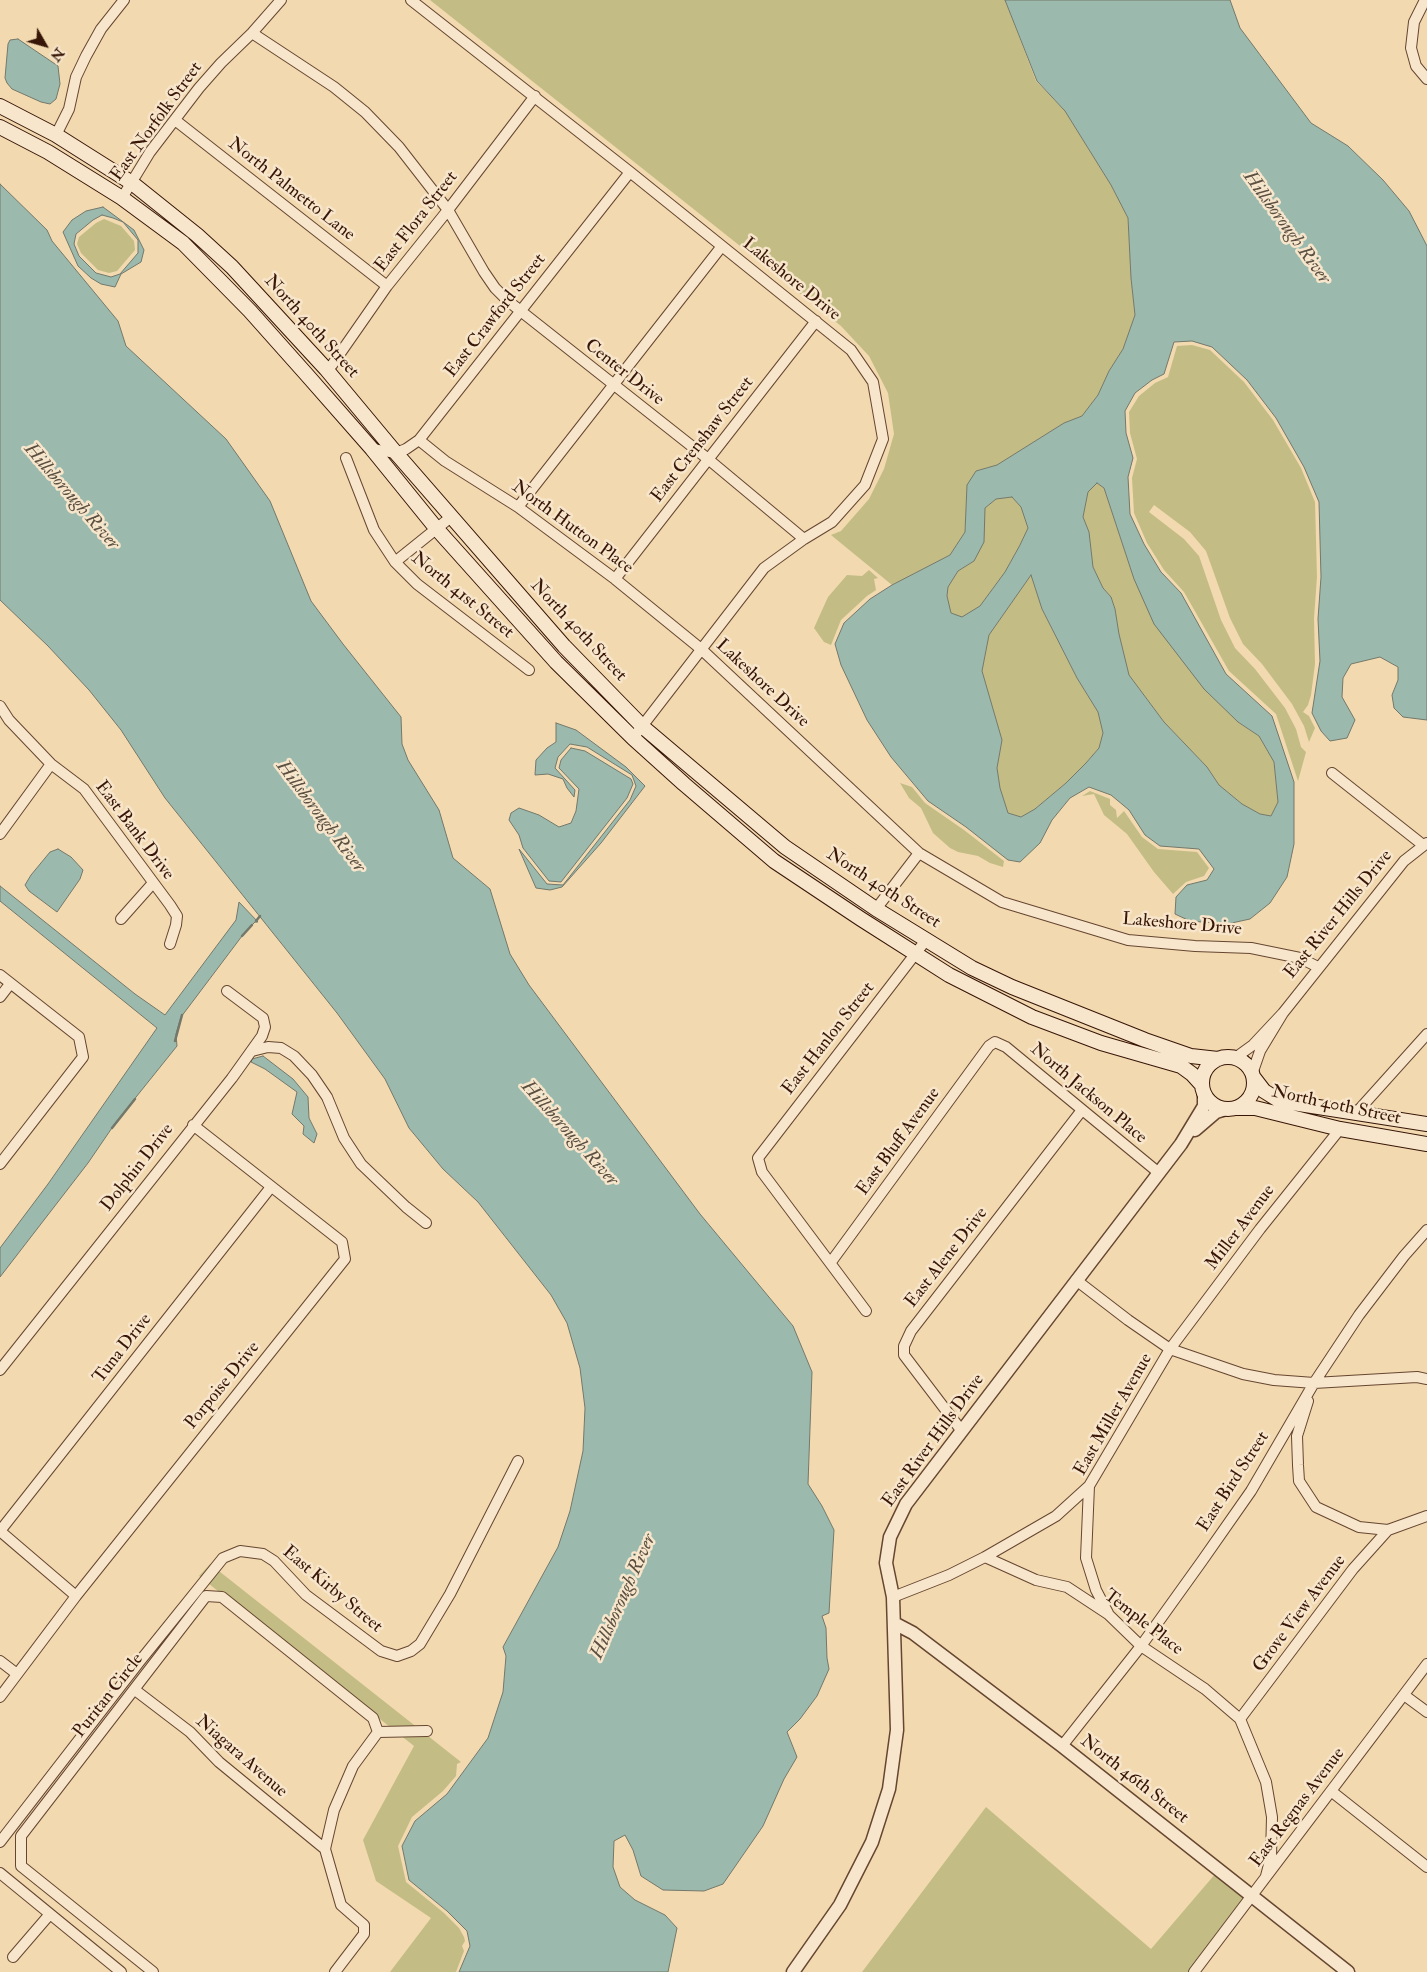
<!DOCTYPE html>
<style>
body{margin:0}
#map{position:relative;width:1427px;height:1972px;overflow:hidden;background:#f2d9af;font-family:"IM FELL Double Pica",serif}
canvas{display:block}
.north{position:absolute;left:20px;top:20px;width:50px;height:50px;-webkit-text-stroke:4px #f7e6cb;paint-order:stroke;rotate:128deg;font-size:14px;font-weight:700;line-height:20px;text-align:center;color:#371507}
.north::after{content:'';display:block;margin:auto;width:18px;height:22px;background:#371507;clip-path:polygon(50% 0,100% 100%,50% 72%,0 100%)}
</style>
<div id="map">
<canvas width="1427" height="1972"></canvas>
<div class="north">N</div>
</div>
<script>
const context = document.querySelector('canvas').getContext('2d');
context.lineJoin = 'round';
function fillPath(path, color) {
  context.fillStyle = color;
  context.fill(path, 'evenodd');
}
function poly(rows) {
  const path = new Path2D();
  for (const r of rows) {
    if (r.length === 3) {
      path.moveTo(r[0] + r[2], r[1]);
      path.arc(r[0], r[1], r[2], 0, 2 * Math.PI);
      continue;
    }
    path.moveTo(r[0], r[1]);
    for (let i = 2; i < r.length; i += 2) path.lineTo(r[i], r[i + 1]);
  }
  return path;
}
function stroke(path, color, width, dash) {
  context.strokeStyle = color;
  context.lineWidth = width;
  context.lineCap = dash ? 'butt' : 'round';
  context.setLineDash(dash || []);
  context.stroke(path);
}
function label(font, color, halo, rows, align = 'center') {
  context.font = font + ' "IM FELL Double Pica",serif';
  context.lineWidth = 5;
  context.setLineDash([]);
  context.textBaseline = 'middle';
  context.strokeStyle = halo;
  context.fillStyle = color;
  for (const [text, x, y, turn = 0] of rows) {
    context.save();
    context.translate(x, y);
    context.rotate((+turn || 0) * Math.PI / 180);
    context.textAlign = isNaN(turn) ? turn : align;
    if (halo) context.strokeText(text, 0, 0);
    context.fillText(text, 0, 0);
    context.restore();
  }
}
fillPath(poly([
 [430,0,1005,0,1036,81,1065,111,1111,185,1128,218,1131,278,1135,315,1123,349,1109,371,1098,395,1082,416,1064,423,997,465,976,471,967,486,965,532,950,555,892,585,831,535,841,531,869,499,884,469,894,434,888,393,869,356,841,326],
 [104,219,121,226,134,241,135,250,117,271,109,273,98,270,81,253,77,244,79,237,96,223],
 [1192,345,1210,350,1244,382,1273,420,1301,468,1315,502,1317,577,1314,618,1315,664,1311,695,1308,705,1303,712,1309,716,1315,728,1309,742,1304,726,1292,704,1262,664,1243,644,1230,618,1206,551,1190,532,1154,505,1149,512,1184,539,1199,556,1221,620,1235,648,1255,669,1285,708,1296,729,1301,747,1306,752,1298,781,1276,714,1229,671,1184,592,1164,570,1147,543,1134,513,1132,478,1137,459,1130,433,1129,412,1139,396,1155,383,1168,377,1177,346],
 [1097,483,1104,488,1134,579,1238,722,1259,736,1274,762,1278,802,1271,816,1260,814,1242,804,1219,785,1207,767,1164,722,1129,675,1119,634,1115,609,1111,597,1103,588,1093,567,1089,532,1083,517,1088,492],
 [1012,497,1021,507,1028,528,1020,545,1005,572,980,606,962,618,951,613,947,596,948,587,958,571,974,561,985,508,996,499],
 [869,570,878,578,874,579,876,590,867,596,841,620,831,645,824,642,814,628,828,597,847,575,862,576],
 [1031,575,1042,609,1077,678,1098,712,1103,733,1099,748,1086,763,1066,783,1035,809,1021,817,1008,813,1000,788,997,768,1002,740,982,671,989,635],
 [900,783,912,787,925,803,964,830,1004,861,1003,867,990,863,978,856,958,852,950,848,933,833,921,808,909,798],
 [1090,791,1110,799,1110,805,1116,810,1117,818,1124,811,1142,837,1158,849,1197,852,1209,868,1204,876,1186,882,1173,894,1154,872,1127,834,1104,815,1094,794,1082,796],
 [210,1564,461,1762,457,1764,456,1776,443,1791,412,1817,398,1846,406,1882,444,1913,459,1928,464,1937,465,1941,462,1946,464,1951,456,1972,390,1972,431,1918,376,1881,363,1840,414,1746,199,1576],
 [986,1807,1151,1949,1216,1873,1246,1896,1188,1972,862,1972]
]), '#c3bd85');
const water = poly([
 [1005,0,1230,0,1240,28,1311,123,1348,146,1383,180,1409,211,1427,246,1427,720,1403,717,1394,708,1392,695,1398,680,1398,667,1380,657,1351,664,1343,678,1342,697,1355,720,1347,738,1330,741,1321,731,1312,713,1320,661,1318,619,1321,577,1319,502,1304,467,1276,418,1247,380,1212,347,1192,341,1174,342,1164,374,1152,380,1135,393,1125,411,1126,433,1133,458,1128,477,1130,514,1144,544,1161,572,1181,593,1226,674,1272,716,1294,782,1294,844,1287,877,1270,903,1250,919,1227,924,1190,921,1175,914,1176,897,1187,885,1207,880,1214,869,1199,849,1160,846,1145,835,1129,810,1111,795,1089,787,1070,798,1052,820,1040,843,1020,862,1008,860,966,827,928,801,891,757,867,720,841,665,835,644,844,623,870,599,892,585,950,555,965,532,967,485,976,471,997,465,1064,423,1082,416,1098,395,1109,371,1123,349,1135,315,1131,278,1128,218,1111,185,1065,111,1037,81,1005,0],
 [1097,483,1104,488,1134,579,1154,624,1204,689,1238,722,1259,736,1274,762,1278,802,1271,816,1260,814,1242,804,1219,785,1207,767,1164,722,1129,675,1119,634,1115,609,1111,597,1103,588,1093,567,1089,532,1083,517,1088,492,1097,483],
 [1012,497,1021,507,1028,528,1020,545,1005,572,980,606,962,617,951,613,947,596,948,587,958,571,974,561,984,542,985,508,996,499,1012,497],
 [1031,575,1042,609,1077,678,1098,712,1103,733,1099,748,1086,763,1066,783,1035,809,1021,817,1008,813,1000,788,997,768,1002,740,982,671,989,635,1031,575],
 [18,39,58,66,60,84,56,99,50,104,41,102,12,89,7,83,5,78,8,44,10,40,18,39],
 [0,184,47,230,52,241,118,321,126,346,226,439,270,501,311,601,343,644,401,717,402,744,408,760,439,810,453,858,490,889,510,954,529,985,700,1214,793,1326,812,1372,808,1484,822,1506,834,1530,829,1613,822,1616,826,1628,827,1658,829,1669,817,1696,800,1719,787,1732,797,1757,784,1779,763,1826,723,1884,704,1891,663,1890,641,1876,633,1850,625,1835,614,1841,613,1867,620,1887,635,1900,665,1915,677,1928,668,1972,459,1972,470,1946,467,1931,447,1911,409,1880,402,1846,415,1821,447,1794,488,1738,503,1692,506,1656,503,1647,558,1547,570,1511,583,1451,585,1408,580,1368,567,1323,551,1295,478,1202,443,1169,409,1128,385,1079,337,1013,165,798,121,730,89,690,48,646,0,600,0,184],
 [103,207,134,230,144,250,141,262,121,274,115,287,101,284,91,278,78,266,63,232,72,220,86,211,103,207],
 [102,215,113,218,123,222,138,240,138,253,120,274,111,277,96,273,79,256,74,244,76,234,93,220,102,215],
 [556,723,576,730,626,767,645,786,601,843,562,887,550,890,536,888,519,849,547,884,563,885,630,800,636,786,632,775,587,747,570,744,558,757,555,768,575,790,574,797,567,788,563,779,548,774,535,775,536,760,547,748,556,742,556,723],
 [571,748,585,751,631,779,633,784,627,798,561,882,549,881,523,848,519,835,509,820,511,813,519,808,539,815,559,827,571,823,576,811,579,789,559,768,561,760,571,748],
 [58,849,71,857,83,870,80,879,57,912,29,891,25,885,31,875,50,852,58,849],
 [0,886,135,994,165,1015,236,920,239,902,258,922,255,922,245,932,181,1017,176,1034,177,1046,116,1122,88,1163,0,1277,0,1248,48,1184,157,1028,0,901,0,886],
 [263,1056,293,1079,308,1097,309,1118,317,1134,314,1143,303,1134,304,1126,292,1114,297,1092,265,1069,251,1062,252,1059,263,1056]
]);
fillPath(water, '#9bbaad');
stroke(water, '#73786b', 1);
stroke(poly([
 [256,921,260,916],
 [242,936,252,925],
 [175,1041,182,1015],
 [112,1128,135,1099]
]), '#73786b', 2.5);
const minor = poly([
 [411,0,630,172,851,350,873,382,883,439,865,485,832,522,804,539,764,568,633,738],
 [1425,0,1414,22,1411,48,1416,66,1427,79],
 [252,33,334,87,365,112,399,147,448,210,484,272,495,288,508,301,708,459,804,539],
 [175,120,387,286],
 [56,135,69,109,76,77,86,56,101,29,124,0],
 [122,198,150,152,199,88,221,63,252,33,281,0],
 [326,369,332,365,387,286,448,210,535,96],
 [419,440,445,461,518,507,615,579,701,649,919,853,1002,902,1128,940,1195,946,1251,948,1300,958,1318,967],
 [372,449,396,453,406,449,419,440,630,172],
 [346,458,374,530,395,562,417,584,529,670],
 [518,507,722,246],
 [395,562,451,517],
 [615,579,816,321],
 [0,706,9,720,51,764,84,789,170,905,177,916,176,925,170,944],
 [1332,773,1423,845],
 [0,834,51,764],
 [876,909,919,853],
 [121,919,153,883],
 [0,975,79,1037,83,1057,0,1164],
 [0,997,10,984],
 [1283,1013,1404,861,1427,843],
 [252,1051,268,1047,281,1048,294,1056,312,1075,327,1097,344,1138,361,1164,406,1207,426,1223],
 [1235,1058,1253,1045,1283,1013,1260,1051,1252,1074],
 [1356,1113,1427,1034],
 [831,1262,989,1046,995,1042,1006,1047,1159,1173],
 [1076,1280,1128,1320,1170,1349,1243,1374,1274,1380,1314,1383,1417,1377,1427,1379],
 [866,1311,762,1172,758,1158,926,940],
 [0,1370,232,1078,262,1036,265,1027,263,1018,227,991],
 [1308,1401,1297,1436,1298,1465,1299,1481,1316,1507,1359,1527,1388,1530,1427,1516],
 [961,1430,904,1355,904,1346,911,1331,1082,1110],
 [0,1531,271,1187],
 [0,1531,76,1596],
 [985,1557,1056,1516,1089,1486],
 [893,1597,949,1575,985,1557,1036,1580,1067,1587,1108,1614,1141,1646,1205,1689,1240,1719,1266,1782,1272,1817,1271,1857,1266,1876],
 [1108,1613,1096,1590,1086,1558,1089,1486,1170,1349,1260,1229,1340,1129],
 [0,1661,17,1674],
 [135,1690,190,1732,219,1762,325,1849],
 [1404,1695,1427,1712],
 [0,1697,76,1596,345,1259,342,1242,193,1125],
 [1240,1719,1353,1569,1388,1530],
 [1062,1746,1141,1646,1202,1561,1251,1491,1314,1383,1359,1315,1404,1256,1427,1230],
 [1331,1791,1427,1867],
 [0,1842,140,1661,223,1558,240,1551,263,1554,274,1561,306,1595,381,1651,397,1656,411,1651,420,1644,450,1594,518,1461],
 [0,1873,121,1972],
 [13,1957,50,1914],
 [153,1972,21,1866,21,1836,206,1596,222,1597,373,1718,378,1732],
 [335,1972,364,1934,364,1925,341,1905,325,1849,334,1810,353,1766,378,1732,427,1731],
 [1194,1972,1427,1664]
]);
const tertiary = poly([
 [1195,1130,1216,1112,1226,1109],
 [894,1623,913,1633,1062,1746,1348,1972],
 [793,1972,840,1905,872,1842,889,1789,897,1730,893,1597,886,1563,890,1537,906,1504,1181,1144,1204,1106,1204,1093]
]);
const secondary = poly([
 [0,106,56,135,132,183,197,235,232,267,326,369,396,453,564,646,643,727,785,847,876,909,972,968,1012,987,1145,1040,1191,1056,1218,1059],
 [0,127,48,152,122,198,183,243,250,311,307,375,372,449,436,528,556,662,633,738,684,784,774,861,861,919,949,975,1032,1017,1101,1043,1181,1066,1192,1074,1202,1085],
 [1228,1083,26],
 [1254,1078,1264,1091,1280,1101,1427,1124],
 [1236,1108,1255,1108,1340,1129,1427,1144]
]);
stroke(minor, '#664631', 12);
stroke(tertiary, '#664631', 15);
stroke(secondary, '#371507', 16);
stroke(minor, '#f7e6cb', 10);
stroke(tertiary, '#f7e6cb', 12);
stroke(secondary, '#f7e6cb', 14);
label('18px', '#371507', '#f7e6cb', [
 ["East Norfolk Street",157,122,-54],
 ["North Palmetto Lane",291,190,38],
 ["East Flora Street",417,222,-52],
 ["Lakeshore Drive",791,280,39],
 ["East Crawford Street",496,316,-52],
 ["North 40th Street",311,327,48],
 ["Center Drive",624,373,38],
 ["East Crenshaw Street",703,440,-52],
 ["North Hutton Place",572,528,36],
 ["North 41st Street",462,596,39],
 ["North 40th Street",578,631,47],
 ["Lakeshore Drive",762,684,43],
 ["East Bank Drive",134,831,53],
 ["North 40th Street",883,889,33],
 ["East River Hills Drive",1339,915,-51],
 ["Lakeshore Drive",1182,925,5],
 ["East Hanlon Street",829,1039,-52],
 ["North Jackson Place",1088,1094,40],
 ["North 40th Street",1336,1106,12],
 ["East Bluff Avenue",899,1142,-54],
 ["Dolphin Drive",138,1168,-52],
 ["Miller Avenue",1241,1228,-53],
 ["East Alene Drive",947,1258,-52],
 ["Tuna Drive",123,1349,-52],
 ["Porpoise Drive",223,1386,-51],
 ["East Miller Avenue",1114,1415,-60],
 ["East River Hills Drive",934,1441,-54],
 ["East Bird Street",1234,1482,-57],
 ["East Kirby Street",332,1590,40],
 ["Grove View Avenue",1300,1614,-53],
 ["Temple Place",1143,1623,38],
 ["Puritan Circle",109,1696,-52],
 ["Niagara Avenue",241,1757,41],
 ["North 46th Street",1134,1780,38],
 ["East Regnas Avenue",1298,1808,-53]
]);
label('italic 19px', '#5a4f41', '#f7e6cb', [
 ["Hillsborough River",1286,228,54],
 ["Hillsborough River",71,497,49],
 ["Hillsborough River",320,817,53],
 ["Hillsborough River",569,1134,48],
 ["Hillsborough River",624,1597,-66]
]);
</script>
